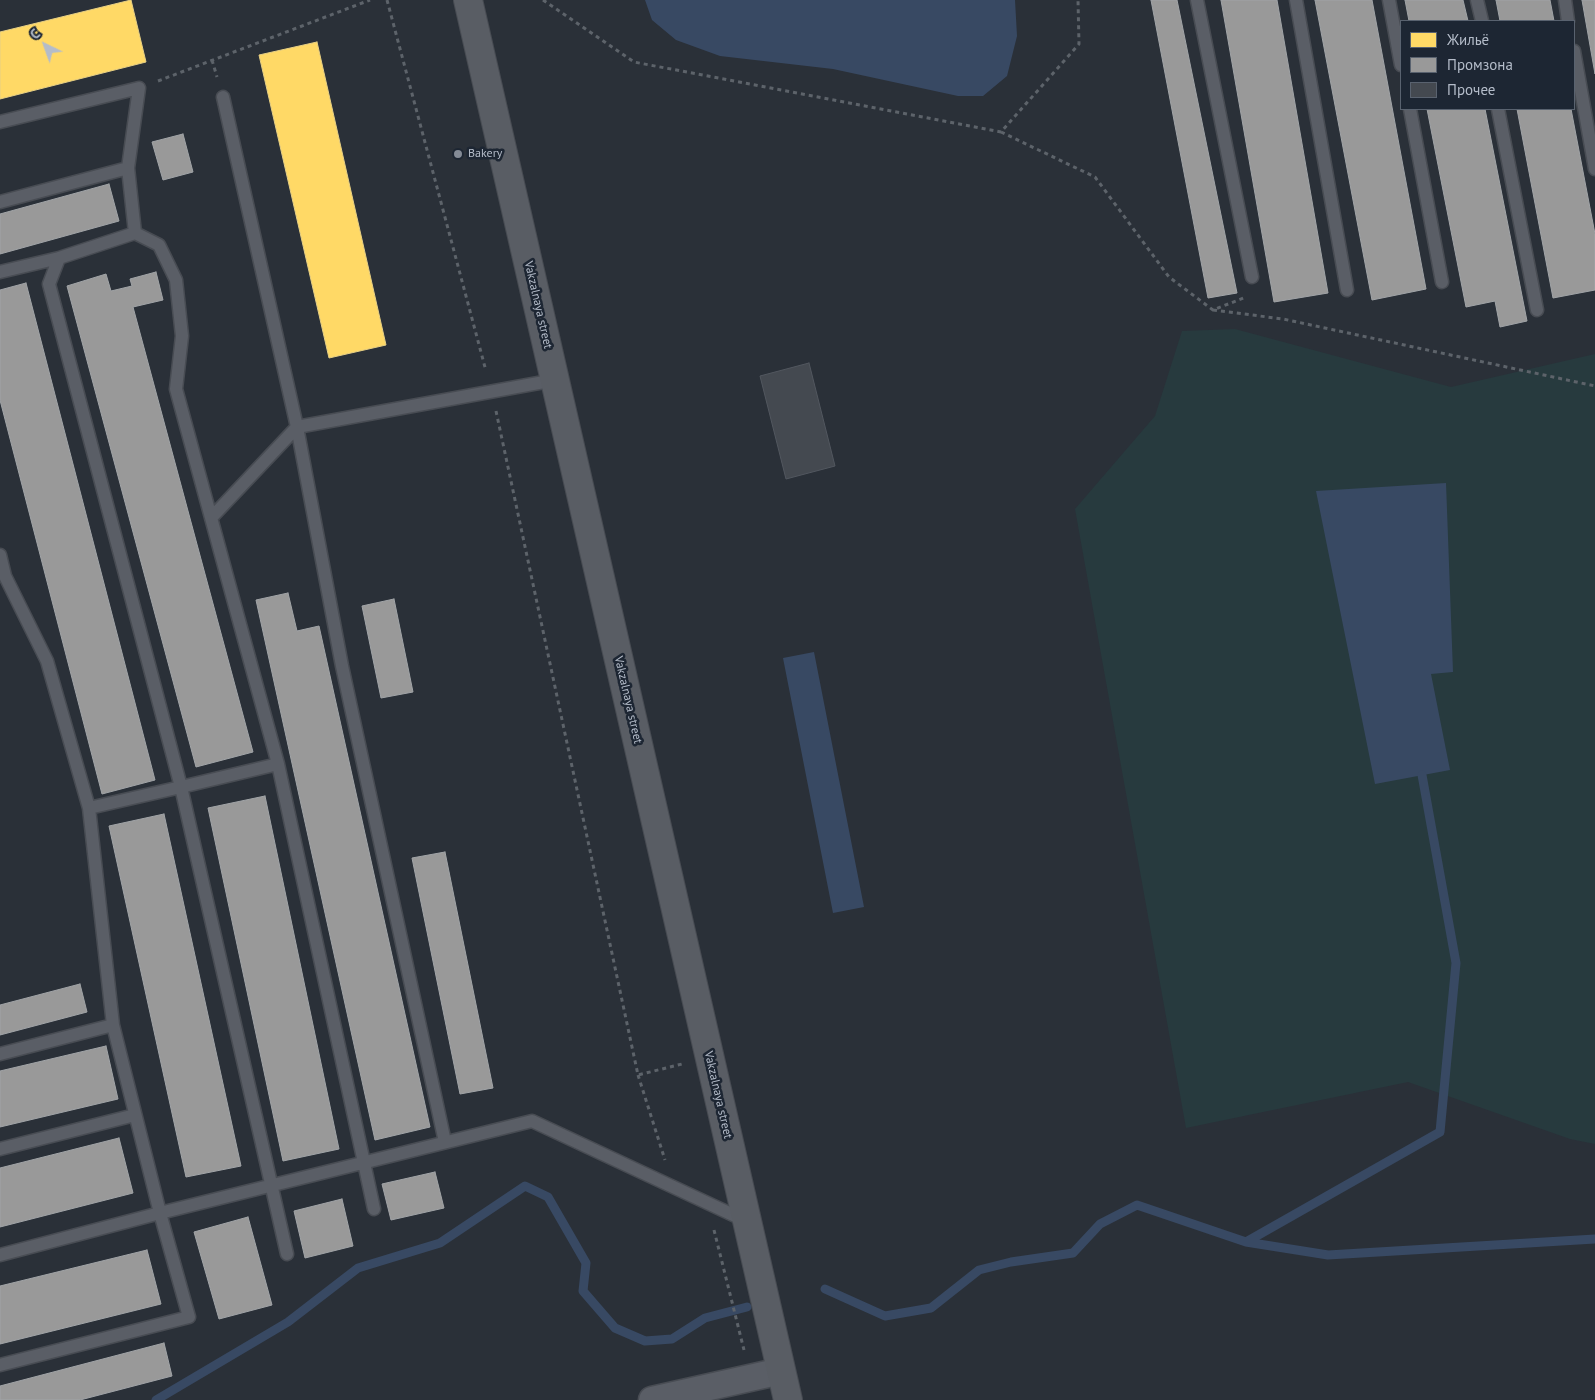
<!DOCTYPE html>
<meta charset="utf-8">
<style>
body{margin:0}
#map{position:relative;width:1595px;height:1400px;overflow:hidden;background:#2a3038;font-family:"PT Sans",sans-serif}
canvas{display:block}
.legend{position:absolute;left:1400px;top:20px;width:175px;height:90px;box-sizing:border-box;background:#1d2633;border:1px solid #59626f;margin:0;padding:6px 9px;list-style:none;font-size:15px;color:#b4bcc9}
.legend li{display:flex;align-items:center;gap:10px;height:25px}
.legend b{width:25px;border:1px solid #59626f}
.north{position:absolute;left:20px;top:20px;width:50px;height:50px;-webkit-text-stroke:4px #1d2633;paint-order:stroke;rotate:318deg;font-size:14px;font-weight:700;line-height:20px;text-align:center;color:#b4bcc9}
.north::after{content:'';display:block;margin:auto;width:18px;height:22px;background:#b4bcc9;clip-path:polygon(50% 0,100% 100%,50% 72%,0 100%)}
</style>
<div id="map">
<canvas width="1595" height="1400"></canvas>
<ul class="legend">
<li><b style="height:14px;background:#ffd966"></b>Жильё</li>
<li><b style="height:14px;background:#999"></b>Промзона</li>
<li><b style="height:14px;background:#444950"></b>Прочее</li>
</ul>
<div class="north">С</div>
</div>
<script>
const context = document.querySelector('canvas').getContext('2d');
context.lineJoin = 'round';
function fillPath(path, color) {
  context.fillStyle = color;
  context.fill(path, 'evenodd');
}
function poly(rows) {
  const path = new Path2D();
  for (const r of rows) {
    path.moveTo(r[0], r[1]);
    for (let i = 2; i < r.length; i += 2) path.lineTo(r[i], r[i + 1]);
  }
  return path;
}
function stroke(path, color, width, dash) {
  context.strokeStyle = color;
  context.lineWidth = width;
  context.lineCap = dash ? 'butt' : 'round';
  context.setLineDash(dash || []);
  context.stroke(path);
}
function label(font, color, halo, rows, align = 'center') {
  context.font = font + ' "PT Sans",sans-serif';
  context.lineWidth = 5;
  context.setLineDash([]);
  context.textBaseline = 'middle';
  context.strokeStyle = halo;
  context.fillStyle = color;
  for (const [text, x, y, turn = 0] of rows) {
    context.save();
    context.translate(x, y);
    context.rotate((+turn || 0) * Math.PI / 180);
    context.textAlign = isNaN(turn) ? turn : align;
    if (halo) context.strokeText(text, 0, 0);
    context.fillText(text, 0, 0);
    context.restore();
  }
}
fillPath(poly([
 [1235,329,1451,387,1595,354,1595,1144,1570,1139,1408,1082,1186,1128,1075,509,1155,416,1182,331]
]), '#273a3e');
fillPath(poly([
 [645,0,1015,0,1017,36,1007,76,983,96,958,96,833,69,720,56,676,40,652,20],
 [1446,483,1453,672,1431,674,1450,770,1375,784,1316,491],
 [814,652,864,907,833,913,783,658]
]), '#384963');
const homes = poly([
 [131,0,146,62,0,99,0,32,131,0],
 [317,42,386,345,329,358,259,55,317,42]
]);
fillPath(homes, '#ffd966');
stroke(homes, '#e8d084', 1);
const industry = poly([
 [1151,0,1177,0,1237,293,1208,298,1151,0],
 [1221,0,1277,0,1328,293,1274,302,1221,0],
 [1315,0,1372,0,1426,289,1372,300,1315,0],
 [1405,0,1463,0,1468,21,1409,21,1405,0],
 [1496,0,1550,0,1554,21,1500,21,1496,0],
 [1582,0,1595,0,1595,74,1582,0],
 [1427,109,1485,109,1527,321,1500,327,1495,301,1466,307,1427,109],
 [1517,109,1571,109,1595,234,1595,290,1553,298,1517,109],
 [183,134,193,172,163,180,152,142,183,134],
 [109,184,119,221,0,254,0,214,109,184],
 [156,272,163,300,133,307,253,752,196,767,67,286,106,274,111,291,132,286,130,279,156,272],
 [26,283,155,780,102,794,0,400,0,290,26,283],
 [288,593,297,631,319,626,430,1127,375,1140,256,600,288,593],
 [394,599,413,692,381,698,362,606,394,599],
 [265,796,339,1149,283,1161,208,808,265,796],
 [164,814,241,1166,186,1177,109,826,164,814],
 [445,852,493,1088,460,1094,412,858,445,852],
 [80,984,87,1012,0,1035,0,1005,80,984],
 [106,1046,118,1099,0,1127,0,1071,106,1046],
 [119,1138,133,1193,0,1227,0,1168,119,1138],
 [435,1172,444,1208,391,1220,382,1184,435,1172],
 [342,1199,353,1246,305,1258,294,1211,342,1199],
 [248,1217,272,1305,219,1319,194,1232,248,1217],
 [147,1250,161,1304,0,1344,0,1286,147,1250],
 [164,1343,172,1376,80,1400,0,1400,0,1386,164,1343]
]);
fillPath(industry, '#999');
stroke(industry, '#a1a4a7', 1);
stroke(poly([
 [1246,1242,1440,1132,1456,963,1422,775],
 [825,1289,885,1316,931,1308,979,1270,1011,1262,1073,1253,1100,1224,1137,1205,1246,1242,1328,1255,1595,1239],
 [156,1400,288,1322,358,1268,440,1243,525,1186,548,1197,586,1263,583,1291,615,1328,645,1341,672,1339,705,1318,747,1307]
]), '#384963', 9);
const building = poly([
 [809,363,835,466,786,479,760,376,809,363]
]);
fillPath(building, '#444950');
stroke(building, '#52575f', 1);
const lane = poly([
 [1197,0,1252,277],
 [1296,0,1347,290],
 [1389,0,1401,65],
 [1477,0,1482,21],
 [1565,0,1568,21],
 [1574,51,1595,169],
 [223,97,297,427,555,380],
 [1410,109,1442,282],
 [1498,109,1537,310],
 [0,122,139,88,128,168],
 [0,202,128,168,135,233],
 [0,272,59,258],
 [297,427,342,666,445,1142],
 [212,517,297,427],
 [0,555,5,576,47,661,89,808,113,1025,160,1213,189,1317,0,1365],
 [278,764,176,389,182,336,176,280,159,245,135,233,59,258,49,284,181,787,278,764,374,1209],
 [89,808,181,787,287,1254],
 [0,1054,113,1025],
 [0,1149,135,1115],
 [0,1255,160,1213,532,1121,746,1221]
]);
const street = poly([
 [652,1400,781,1371]
]);
const secondary = poly([
 [468,0,788,1400]
]);
stroke(lane, '#484c53', 15);
stroke(street, '#484c53', 29);
stroke(secondary, '#484c53', 30);
stroke(poly([
 [387,0,486,371],
 [543,0,634,62,1001,132,1079,44,1078,0],
 [212,60,217,77],
 [158,81,370,0],
 [1001,132,1095,177,1169,277,1213,310,1246,297],
 [1213,310,1283,319,1595,386],
 [496,411,638,1075,682,1064],
 [638,1075,665,1160],
 [714,1230,744,1350]
]), '#5d636a', 3, [4, 4]);
stroke(lane, '#5a5e66', 12);
stroke(street, '#5a5e66', 26);
stroke(secondary, '#595d64', 28);
for (const [x, y, r, color] of [
 [458,154,5,"#848b96"]
]) {
  const dot = new Path2D();
  dot.arc(x, y, r, 0, 2 * Math.PI);
  context.fillStyle = color;
  context.fill(dot);
  stroke(dot, '#1d2633', 2);
}
label('12px', '#b4bcc9', '#1d2633', [
 ["Bakery",468,154]
], 'left');
label('12px', '#b4bcc9', '#1d2633', [
 ["Vakzalnaya street",538,305,77],
 ["Vakzalnaya street",628,700,77],
 ["Vakzalnaya street",718,1095,77]
]);
</script>
